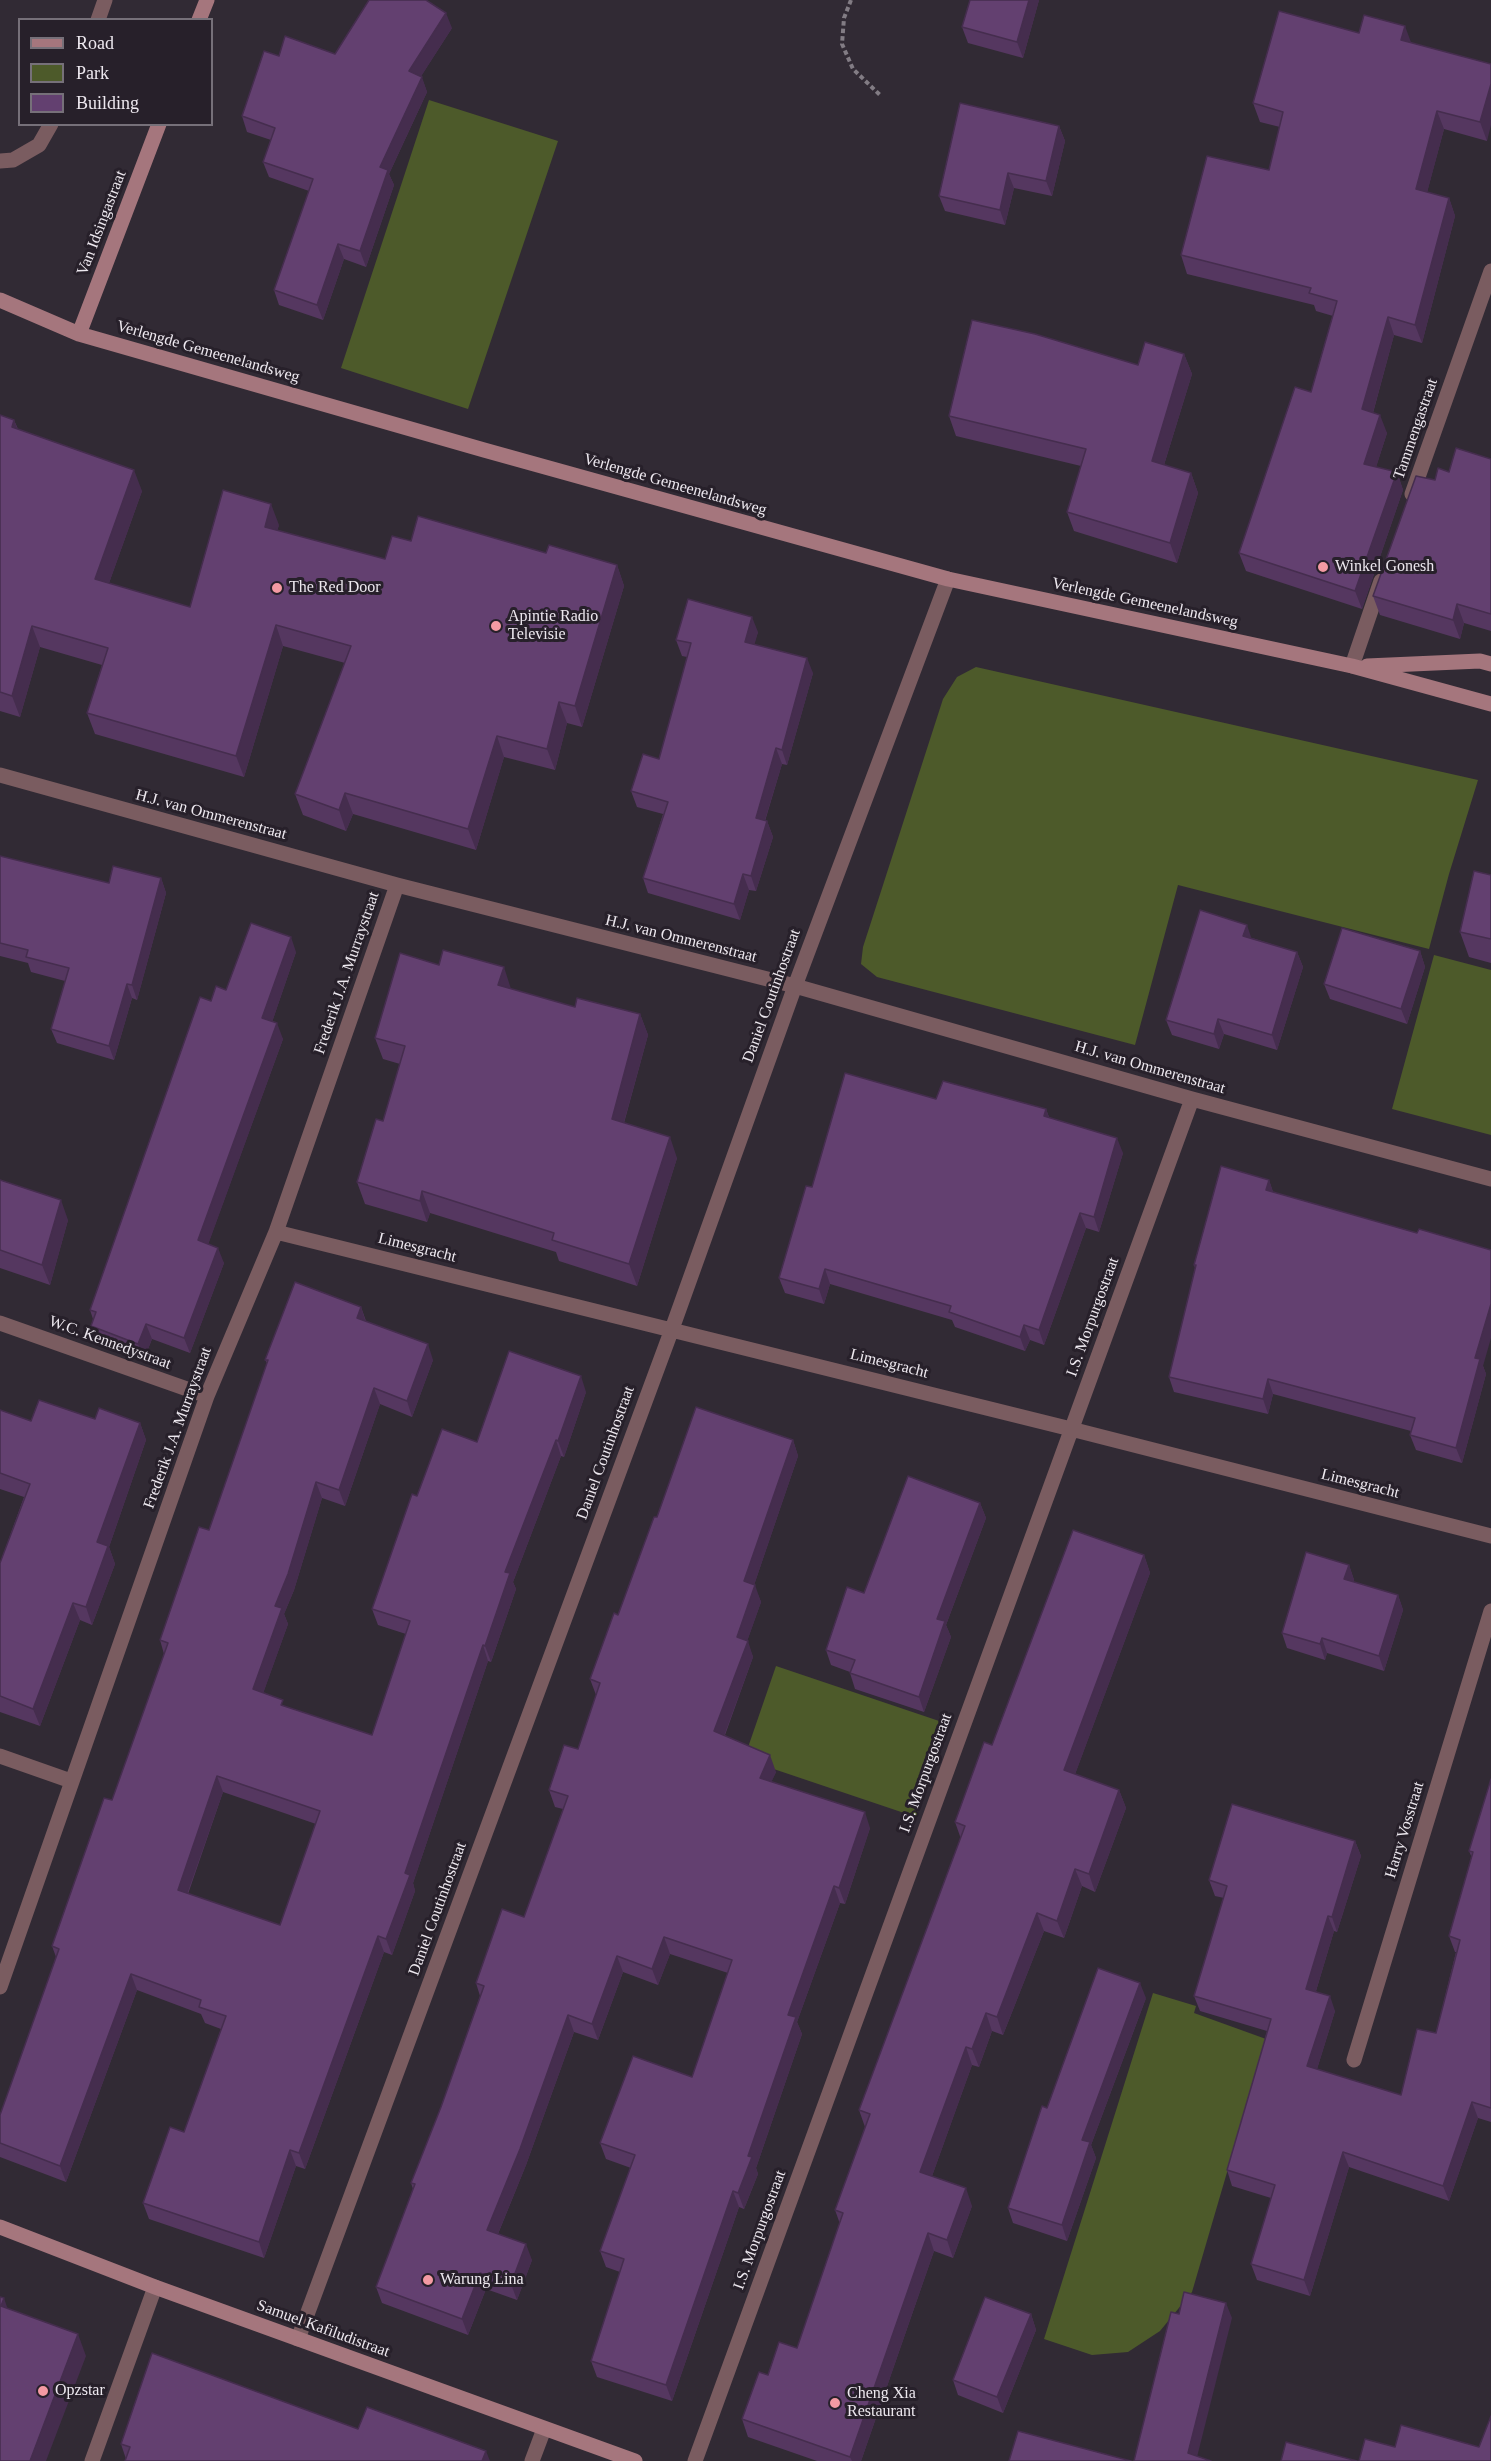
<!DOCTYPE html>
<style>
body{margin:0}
#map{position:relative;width:1491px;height:2461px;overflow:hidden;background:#312a34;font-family:"Times New Roman",serif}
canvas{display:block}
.legend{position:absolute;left:18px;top:18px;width:195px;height:108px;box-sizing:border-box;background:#27202a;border:2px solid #767079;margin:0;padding:8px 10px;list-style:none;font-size:18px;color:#ede8ef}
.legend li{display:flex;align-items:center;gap:12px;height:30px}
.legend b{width:30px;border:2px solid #767079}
</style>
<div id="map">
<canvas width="1491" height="2461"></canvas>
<ul class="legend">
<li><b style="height:8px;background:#a5767d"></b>Road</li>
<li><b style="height:16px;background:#4d5a2a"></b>Park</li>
<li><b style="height:16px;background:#634070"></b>Building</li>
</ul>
</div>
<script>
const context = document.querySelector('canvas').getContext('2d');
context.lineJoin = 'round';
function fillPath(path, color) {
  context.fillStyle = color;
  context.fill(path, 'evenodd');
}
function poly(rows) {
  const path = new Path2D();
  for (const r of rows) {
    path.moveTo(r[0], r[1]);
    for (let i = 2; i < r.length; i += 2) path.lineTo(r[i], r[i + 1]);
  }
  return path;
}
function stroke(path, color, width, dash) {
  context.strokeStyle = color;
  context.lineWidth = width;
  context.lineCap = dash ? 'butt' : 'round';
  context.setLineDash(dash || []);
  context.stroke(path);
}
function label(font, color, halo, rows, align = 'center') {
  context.font = font + ' "Times New Roman",serif';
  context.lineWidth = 6;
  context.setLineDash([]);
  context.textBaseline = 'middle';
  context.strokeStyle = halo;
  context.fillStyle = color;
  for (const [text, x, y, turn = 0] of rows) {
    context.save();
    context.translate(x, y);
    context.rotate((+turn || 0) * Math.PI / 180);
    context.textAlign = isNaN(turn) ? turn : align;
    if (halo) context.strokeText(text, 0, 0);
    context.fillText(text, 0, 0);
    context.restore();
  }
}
fillPath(poly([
 [429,100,558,141,468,409,341,368],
 [976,667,1478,780,1449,874,1429,949,1178,885,1135,1045,877,977,861,964,863,947,943,699,957,677],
 [1434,955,1491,970,1491,1135,1392,1109],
 [776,1666,948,1724,916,1817,744,1759],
 [1153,1993,1196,2006,1194,2013,1266,2039,1192,2292,1160,2331,1128,2352,1092,2355,1044,2339]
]), '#4d5a2a');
stroke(poly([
 [851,0,844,18,842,44,853,69,880,95]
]), '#827c84', 4, [4.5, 3]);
stroke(poly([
 [98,20,105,0],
 [0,161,13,160,39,145,51,124]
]), '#7a5c60', 15);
stroke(poly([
 [1412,494,1491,271],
 [1352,666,1381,581],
 [0,775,397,885,795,986,1192,1099,1491,1179],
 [276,1232,1071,1429,1491,1536],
 [0,1323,207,1396],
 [0,1756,71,1781],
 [0,1987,207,1396,276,1232,397,885],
 [1354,2060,1491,1611],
 [298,2339,672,1329,795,986,948,579],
 [92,2461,155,2287],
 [532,2461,544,2429],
 [695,2461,1192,1099]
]), '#7a5c60', 15);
stroke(poly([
 [199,20,207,0],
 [0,300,79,334,484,450,948,579,1352,666,1491,704],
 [79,334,159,124],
 [1367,666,1480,661,1491,664],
 [0,2227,155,2287,635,2461]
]), '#a5767d', 15);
fillPath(poly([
 [1039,0,1023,58,968,43,962,27],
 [452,28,421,76,427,92,389,174,394,185,366,267,344,259,323,320,279,305,274,290,309,191,269,177,263,162,271,140,247,132,242,116,335,54],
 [1359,33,1411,43,1491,64,1487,141,1444,129,1427,192,1449,198,1455,216,1422,343,1394,335,1373,413,1387,433,1376,467,1397,472,1403,490,1362,609,1246,571,1239,553,1311,392,1333,316,1316,311,1314,305,1187,274,1181,255,1269,170,1280,127,1260,122,1253,103],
 [1059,126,1065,141,1052,196,1014,188,1005,225,945,211,939,196],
 [1184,354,1192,374,1164,465,1191,473,1198,493,1177,563,1074,531,1067,512,1081,466,956,436,949,416,1138,365],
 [0,415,14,420,18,429,142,491,109,583,190,607,279,525,277,530,385,559,411,541,546,553,617,565,624,586,582,727,567,723,555,770,504,757,476,850,353,814,346,831,303,815,295,794,345,663,283,646,244,777,95,734,87,713,102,665,40,647,20,717,0,711],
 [1491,459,1491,631,1464,623,1460,639,1380,615,1373,596,1435,480,1449,472],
 [758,632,754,644,813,673,787,765,782,764,765,821,767,821,773,837,756,891,749,890,740,920,648,893,643,878,663,814,637,807,631,791,659,759,687,657,682,656,676,640],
 [0,856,109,883,161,878,166,893,137,1000,132,998,114,1060,57,1043,51,1029,65,981,31,972,28,963,0,956],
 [1491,875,1491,963,1469,957,1460,932],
 [1252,938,1297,952,1303,967,1277,1050,1224,1034,1219,1049,1172,1035,1166,1020],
 [1420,951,1425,967,1407,1024,1330,999,1324,984],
 [296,952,272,1022,283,1039,208,1244,224,1263,190,1353,152,1339,144,1359,96,1341,91,1326,93,1319,90,1310,211,1001,226,990],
 [511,989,575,1007,640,1014,648,1035,624,1123,677,1158,637,1286,559,1261,556,1252,430,1213,427,1222,365,1204,357,1182,383,1121,400,1064,383,1059,375,1038],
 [936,1099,1046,1109,1049,1117,1123,1153,1099,1232,1086,1228,1044,1345,1030,1340,1025,1351,955,1327,952,1320,830,1284,824,1304,785,1293,779,1278],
 [0,1180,68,1220,50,1285,0,1268],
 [1269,1180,1273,1192,1483,1366,1486,1374,1462,1463,1416,1450,1410,1435,1411,1431,1273,1394,1268,1414,1174,1392,1169,1377,1195,1268,1194,1265],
 [361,1307,366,1321,433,1360,412,1417,380,1404,345,1506,322,1498,294,1590,284,1614,288,1624,263,1693,286,1707,372,1735,406,1634,378,1625,372,1609,417,1496,477,1442,586,1392,564,1457,561,1456,513,1582,516,1589,491,1662,488,1661,413,1883,415,1891,392,1955,384,1952,305,2169,296,2166,264,2258,149,2219,143,2203,184,2132,221,2029,205,2023,201,2014,137,1990,66,2182,0,2157,0,2115,56,1957,52,1946,112,1800,164,1654,160,1640,209,1530,267,1363,265,1360],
 [223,1792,316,1824,280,1925,188,1894],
 [0,1410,31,1421,95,1419,140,1423,146,1440,109,1547,115,1564,92,1625,80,1620,40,1726,0,1712,0,1563,24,1497,0,1489],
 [793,1440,798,1456,754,1585,761,1602,747,1641,753,1657,725,1735,776,1772,771,1782,870,1828,845,1904,840,1903,797,2022,802,2034,756,2168,758,2174,744,2209,739,2207,672,2401,597,2377,591,2361,620,2272,606,2267,600,2251,631,2168,606,2159,600,2143,692,2077,728,1973,670,1954,658,1985,623,1972,598,2040,574,2032,526,2165,498,2234,532,2260,517,2300,486,2289,468,2335,382,2303,376,2287,413,2189,411,2183,441,2107,480,1996,476,1983,524,1917,563,1809,555,1807,549,1790,578,1749,596,1695,590,1679,618,1615,657,1517],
 [980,1503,986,1518,946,1625,951,1637,924,1712,855,1689,850,1673,850,1672,831,1665,826,1650,864,1593],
 [1144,1555,1150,1573,1075,1774,1119,1790,1126,1808,1095,1892,1082,1886,1064,1938,1044,1931,1003,2035,992,2031,979,2067,972,2065,932,2176,972,2206,953,2258,934,2251,861,2461,817,2461,748,2437,742,2419,768,2375,797,2348,840,2224,835,2210,865,2127,859,2110,961,1839,955,1822,992,1745],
 [1349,1565,1354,1580,1353,1582,1398,1595,1403,1610,1384,1671,1327,1653,1325,1660,1287,1648,1282,1633],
 [1491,1779,1491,2122,1478,2118,1449,2201,1349,2167,1310,2296,1257,2280,1251,2264,1271,2198,1232,2186,1227,2170,1267,2031,1200,2011,1194,1996,1224,1898,1215,1896,1209,1880,1355,1841,1361,1856,1337,1932,1334,1931,1316,1991,1335,2011,1317,2069,1401,2095,1436,2033,1456,1952,1455,1952,1449,1936,1472,1858,1469,1851],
 [1146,1998,1091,2145,1096,2158,1067,2241,1013,2223,1008,2208,1047,2108],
 [1031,2314,1036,2330,1003,2413,958,2395,953,2380],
 [358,2429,126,2459,121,2444]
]), '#553760');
fillPath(poly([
 [1029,0,1039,0,1023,58,1017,42],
 [446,13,452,28,415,86,409,71],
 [1405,26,1412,45,1401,40],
 [422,77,427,92,389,174,394,185,366,267,360,251,380,167],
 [1491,84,1491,125,1487,141,1480,122],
 [1437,111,1444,129,1423,208,1416,189],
 [1059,126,1065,141,1052,196,1046,181],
 [1008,173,1014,188,1005,225,1000,210],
 [1449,198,1455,216,1422,343,1415,325],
 [338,244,344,259,323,320,317,305],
 [1388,317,1394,335,1369,427,1362,409],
 [1184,354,1192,374,1159,481,1152,461],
 [1380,415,1387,433,1371,483,1364,464],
 [14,420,22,441,12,427],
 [134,470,142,491,103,600,95,579],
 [1397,472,1403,490,1362,609,1355,591],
 [1191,473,1198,493,1177,563,1170,543],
 [271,504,279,525,273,548,265,527],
 [617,565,624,586,582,727,575,706],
 [1457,604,1464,623,1460,639,1453,620],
 [752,617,758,632,751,657,745,642],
 [276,625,283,646,244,777,236,756],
 [32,626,40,647,20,717,12,696],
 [807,658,813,673,787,765,782,750],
 [559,702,567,723,555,770,547,749],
 [497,736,504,757,476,850,468,829],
 [776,748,782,764,761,833,756,818],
 [345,793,353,814,346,831,339,810],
 [767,821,773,837,756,891,751,876],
 [743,874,749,890,740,920,734,904],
 [161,878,166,893,137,1000,132,985],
 [1247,925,1252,940,1243,936],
 [291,937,296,952,268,1034,262,1018],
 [1420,951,1425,967,1407,1024,1401,1009],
 [1297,952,1303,967,1277,1050,1272,1035],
 [504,967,511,989,498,985],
 [127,984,132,998,114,1060,109,1046],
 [640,1014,648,1035,619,1140,612,1119],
 [1218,1019,1224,1034,1219,1049,1214,1034],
 [277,1023,283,1039,204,1256,198,1240],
 [1046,1109,1051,1124,1044,1116],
 [670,1137,677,1158,637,1286,629,1264],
 [1117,1138,1123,1153,1099,1232,1094,1217],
 [1269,1180,1274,1195,1266,1190],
 [422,1191,430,1213,427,1222,420,1201],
 [61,1200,68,1220,50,1285,42,1265],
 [1080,1213,1086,1228,1044,1345,1039,1330],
 [218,1248,224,1263,190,1353,184,1338],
 [825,1269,830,1284,824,1304,819,1289],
 [1491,1304,1491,1338,1483,1366,1486,1374,1462,1463,1456,1448,1475,1358],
 [361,1307,366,1323,357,1318],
 [146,1324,152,1339,144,1359,138,1344],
 [1024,1325,1030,1340,1025,1351,1020,1337],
 [428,1344,433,1360,412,1417,407,1401],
 [581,1376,586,1392,564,1457,558,1441],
 [1268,1379,1273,1394,1268,1414,1263,1399],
 [374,1388,380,1404,345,1506,339,1490],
 [140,1423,146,1440,109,1547,115,1564,92,1625,86,1607,97,1542],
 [556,1440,561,1456,513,1582,516,1589,491,1662,485,1646,505,1572],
 [793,1440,798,1456,750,1597,744,1581],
 [316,1482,322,1498,294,1590,284,1614,288,1624,259,1705,253,1689,275,1606],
 [980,1503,986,1518,946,1625,951,1637,924,1712,919,1697,937,1619],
 [1144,1555,1150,1573,1070,1788,1064,1770],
 [1349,1565,1354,1580,1349,1594,1344,1579],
 [755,1585,761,1602,743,1653,737,1637],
 [1398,1595,1403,1610,1384,1671,1379,1656],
 [73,1603,80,1620,40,1726,33,1709],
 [1322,1638,1327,1653,1325,1660,1320,1644],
 [748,1641,753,1657,720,1747,714,1731],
 [483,1645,488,1661,413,1883,415,1891,392,1955,386,1939,405,1873],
 [770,1755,776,1772,766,1794,760,1778],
 [217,1776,223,1792,183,1906,178,1890],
 [1119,1790,1126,1808,1095,1892,1089,1874],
 [865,1812,870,1828,845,1904,839,1888],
 [1355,1841,1361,1856,1337,1932,1332,1917],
 [1075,1869,1082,1886,1064,1938,1057,1921],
 [834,1886,840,1903,797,2022,802,2034,756,2168,758,2174,744,2209,738,2193,788,2015],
 [1037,1913,1044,1931,1003,2035,997,2017],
 [1328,1916,1334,1931,1312,2004,1306,1989],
 [378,1936,384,1952,305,2169,299,2153],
 [664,1937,670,1954,658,1985,652,1969],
 [617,1956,623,1972,598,2040,592,2024],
 [131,1974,137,1990,66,2182,60,2166],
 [1140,1983,1146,1998,1091,2145,1096,2158,1067,2241,1062,2225,1082,2140],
 [1330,1996,1335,2011,1313,2082,1307,2066],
 [986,2013,992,2031,979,2067,972,2049],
 [568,2015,574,2032,526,2165,493,2246,487,2230],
 [966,2047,972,2065,927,2190,920,2172],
 [1472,2102,1478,2118,1449,2201,1443,2186],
 [290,2150,296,2166,264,2258,259,2242],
 [1343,2152,1349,2167,1310,2296,1304,2280],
 [966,2188,972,2206,953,2258,947,2240],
 [733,2191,739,2207,672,2401,666,2385],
 [928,2233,934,2251,861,2461,852,2461,850,2457],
 [526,2244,532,2260,517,2300,511,2284],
 [480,2273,486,2289,468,2335,462,2319],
 [4,2298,11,2319,1,2306],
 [1226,2303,1232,2318,1196,2461,1188,2453],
 [1031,2314,1036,2330,1003,2413,997,2397],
 [78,2334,86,2356,46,2461,30,2461],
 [486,2451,490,2461,482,2461]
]), '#452d4e');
const building = poly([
 [369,0,426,0,446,13,409,71,422,77,380,167,388,170,360,251,338,244,317,305,274,290,313,179,263,162,275,128,242,116,264,51,279,56,285,36,335,54,369,0],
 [970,0,1029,0,1017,42,962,27,970,0],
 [1279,11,1359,33,1364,15,1405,26,1401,40,1491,64,1491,84,1480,122,1437,111,1416,189,1449,198,1415,325,1388,317,1362,409,1380,415,1364,464,1397,472,1355,591,1239,553,1295,387,1311,392,1337,301,1309,293,1311,288,1181,255,1207,156,1269,170,1283,112,1253,103,1279,11],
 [960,103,1059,126,1046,181,1008,173,1000,210,939,196,960,103],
 [972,320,1035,334,1138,365,1145,342,1184,354,1152,461,1191,473,1170,543,1067,512,1086,449,949,416,972,320],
 [0,415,14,420,12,427,134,470,95,579,190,607,223,490,271,504,265,527,385,559,392,536,411,541,418,516,546,553,549,545,617,565,575,706,559,702,547,749,497,736,468,829,345,793,339,810,295,794,351,646,276,625,236,756,87,713,108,648,32,626,12,696,0,692,0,415],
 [1456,448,1491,459,1491,614,1457,604,1453,620,1373,596,1416,476,1435,480,1438,468,1449,472,1456,448],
 [688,599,752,617,745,642,807,658,782,750,776,748,756,818,767,821,751,876,743,874,734,904,643,878,668,802,631,791,643,754,659,759,691,643,676,640,688,599],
 [0,856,109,883,113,866,161,878,132,985,127,984,109,1046,51,1029,69,968,26,957,28,950,0,943,0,856],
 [1474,871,1491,875,1491,939,1460,932,1474,871],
 [1200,910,1247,925,1243,936,1297,952,1272,1035,1218,1019,1214,1034,1166,1020,1200,910],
 [251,923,291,937,262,1018,277,1023,198,1240,218,1248,184,1338,146,1324,138,1344,91,1326,96,1312,90,1310,200,997,211,1001,216,986,226,990,251,923],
 [1342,928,1420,951,1401,1009,1324,984,1342,928],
 [443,950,504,967,498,985,575,1007,577,998,640,1014,612,1119,670,1137,629,1264,552,1240,554,1233,422,1191,420,1201,357,1182,376,1119,383,1121,405,1046,375,1038,400,953,439,965,443,950],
 [845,1073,936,1099,943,1081,1046,1109,1044,1116,1117,1138,1094,1217,1080,1213,1039,1330,1024,1325,1020,1337,949,1312,951,1306,825,1269,819,1289,779,1278,806,1186,812,1187,845,1073],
 [1221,1166,1269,1180,1266,1190,1417,1233,1419,1229,1491,1250,1491,1304,1475,1358,1480,1359,1456,1448,1410,1435,1415,1418,1268,1379,1263,1399,1169,1377,1196,1265,1194,1265,1221,1166],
 [0,1180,61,1200,42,1265,0,1250,0,1180],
 [295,1282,361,1307,357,1318,428,1344,407,1401,374,1388,339,1490,316,1482,288,1574,275,1606,282,1608,253,1689,283,1700,281,1705,372,1735,410,1621,372,1609,412,1494,417,1496,442,1429,477,1442,509,1351,581,1376,558,1441,556,1440,505,1572,510,1573,485,1646,483,1645,405,1873,410,1875,386,1939,378,1936,299,2153,290,2150,259,2242,143,2203,170,2127,184,2132,226,2016,199,2007,201,2000,131,1974,60,2166,0,2143,0,2115,59,1949,52,1946,104,1798,112,1800,168,1643,160,1640,199,1527,209,1530,268,1360,265,1360,295,1282],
 [217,1776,320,1811,280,1925,178,1890,217,1776],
 [39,1400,95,1419,99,1408,140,1423,97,1542,108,1546,86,1607,73,1603,33,1709,0,1696,0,1563,30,1484,0,1473,0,1410,31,1421,39,1400],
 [696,1407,793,1440,744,1581,755,1585,737,1637,748,1641,714,1731,770,1755,760,1778,865,1812,839,1888,834,1886,788,2015,796,2017,748,2156,752,2157,738,2193,733,2191,666,2385,591,2361,624,2259,600,2251,635,2155,600,2143,633,2056,692,2077,732,1960,664,1937,652,1969,617,1956,592,2024,568,2015,520,2149,487,2230,526,2244,511,2284,480,2273,462,2319,376,2287,415,2184,411,2183,441,2107,484,1986,476,1983,502,1909,524,1917,568,1796,549,1790,564,1745,578,1749,600,1683,590,1679,614,1613,618,1615,654,1517,657,1517,696,1407],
 [908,1476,980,1503,937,1619,945,1621,919,1697,850,1673,855,1660,826,1650,847,1587,864,1593,908,1476],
 [1073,1530,1144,1555,1064,1770,1119,1790,1089,1874,1075,1869,1057,1921,1037,1913,997,2017,986,2013,972,2049,966,2047,920,2172,966,2188,947,2240,928,2233,850,2457,742,2419,759,2372,768,2375,779,2342,797,2348,843,2213,835,2210,870,2114,859,2110,965,1826,955,1822,984,1742,992,1745,1073,1530],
 [1306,1552,1349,1565,1344,1579,1398,1595,1379,1656,1322,1638,1320,1644,1282,1633,1306,1552],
 [1491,1779,1491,2108,1472,2102,1443,2186,1343,2152,1304,2280,1251,2264,1275,2185,1227,2170,1271,2019,1194,1996,1227,1886,1209,1880,1232,1804,1355,1841,1332,1917,1328,1916,1306,1989,1330,1996,1307,2066,1401,2095,1417,2029,1436,2033,1460,1940,1449,1936,1473,1852,1469,1851,1491,1779],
 [1098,1968,1140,1983,1082,2140,1090,2142,1062,2225,1008,2208,1042,2106,1047,2108,1098,1968],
 [1184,2292,1226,2303,1188,2453,1211,2461,1134,2461,1171,2312,1179,2314,1184,2292],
 [0,2297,4,2298,1,2306,78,2334,30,2461,0,2461,0,2297],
 [985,2297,1031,2314,997,2397,953,2380,985,2297],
 [152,2353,358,2429,367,2407,486,2451,482,2461,125,2461,130,2447,121,2444,152,2353],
 [1491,2416,1491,2461,1359,2461,1365,2439,1395,2447,1401,2425,1479,2447,1491,2416],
 [1018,2431,1131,2461,1009,2461,1018,2431],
 [1286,2442,1357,2461,1281,2461,1286,2442]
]);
fillPath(building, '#634070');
stroke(building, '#452d4e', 1.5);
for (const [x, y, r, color] of [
 [1323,567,6,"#f49aa3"],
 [277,588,6,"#f49aa3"],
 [496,626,6,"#f49aa3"],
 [428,2280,6,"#f49aa3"],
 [43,2391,6,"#f49aa3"],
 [835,2403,6,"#f49aa3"]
]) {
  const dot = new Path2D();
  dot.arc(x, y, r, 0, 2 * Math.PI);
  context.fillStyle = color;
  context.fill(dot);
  stroke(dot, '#27202a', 2);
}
label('16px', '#ede8ef', '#27202a', [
 ["Van Idsingastraat",102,223,-69],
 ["Verlengde Gemeenelandsweg",208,352,16],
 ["Tammengastraat",1416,429,-71],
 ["Verlengde Gemeenelandsweg",675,485,16],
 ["Verlengde Gemeenelandsweg",1145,603,12],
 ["H.J. van Ommerenstraat",211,815,15],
 ["H.J. van Ommerenstraat",681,939,14],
 ["Frederik J.A. Murraystraat",347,973,-71],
 ["Daniel Coutinhostraat",772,996,-70],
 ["H.J. van Ommerenstraat",1150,1068,16],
 ["Limesgracht",417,1248,14],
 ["I.S. Morpurgostraat",1093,1317,-70],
 ["W.C. Kennedystraat",110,1343,20],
 ["Limesgracht",889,1364,14],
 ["Frederik J.A. Murraystraat",178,1428,-70],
 ["Daniel Coutinhostraat",606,1453,-70],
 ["Limesgracht",1360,1484,14],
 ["I.S. Morpurgostraat",926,1773,-70],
 ["Harry Vosstraat",1405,1830,-73],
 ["Daniel Coutinhostraat",438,1909,-70],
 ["I.S. Morpurgostraat",760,2230,-70],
 ["Samuel Kafiludistraat",323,2329,20]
]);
label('16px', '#ede8ef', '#27202a', [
 ["Winkel Gonesh",1335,567],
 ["The Red Door",289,588],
 ["Apintie Radio",508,617],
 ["Televisie",508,635],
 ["Warung Lina",440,2280],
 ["Opzstar",55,2391],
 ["Cheng Xia",847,2394],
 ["Restaurant",847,2412]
], 'left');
</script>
